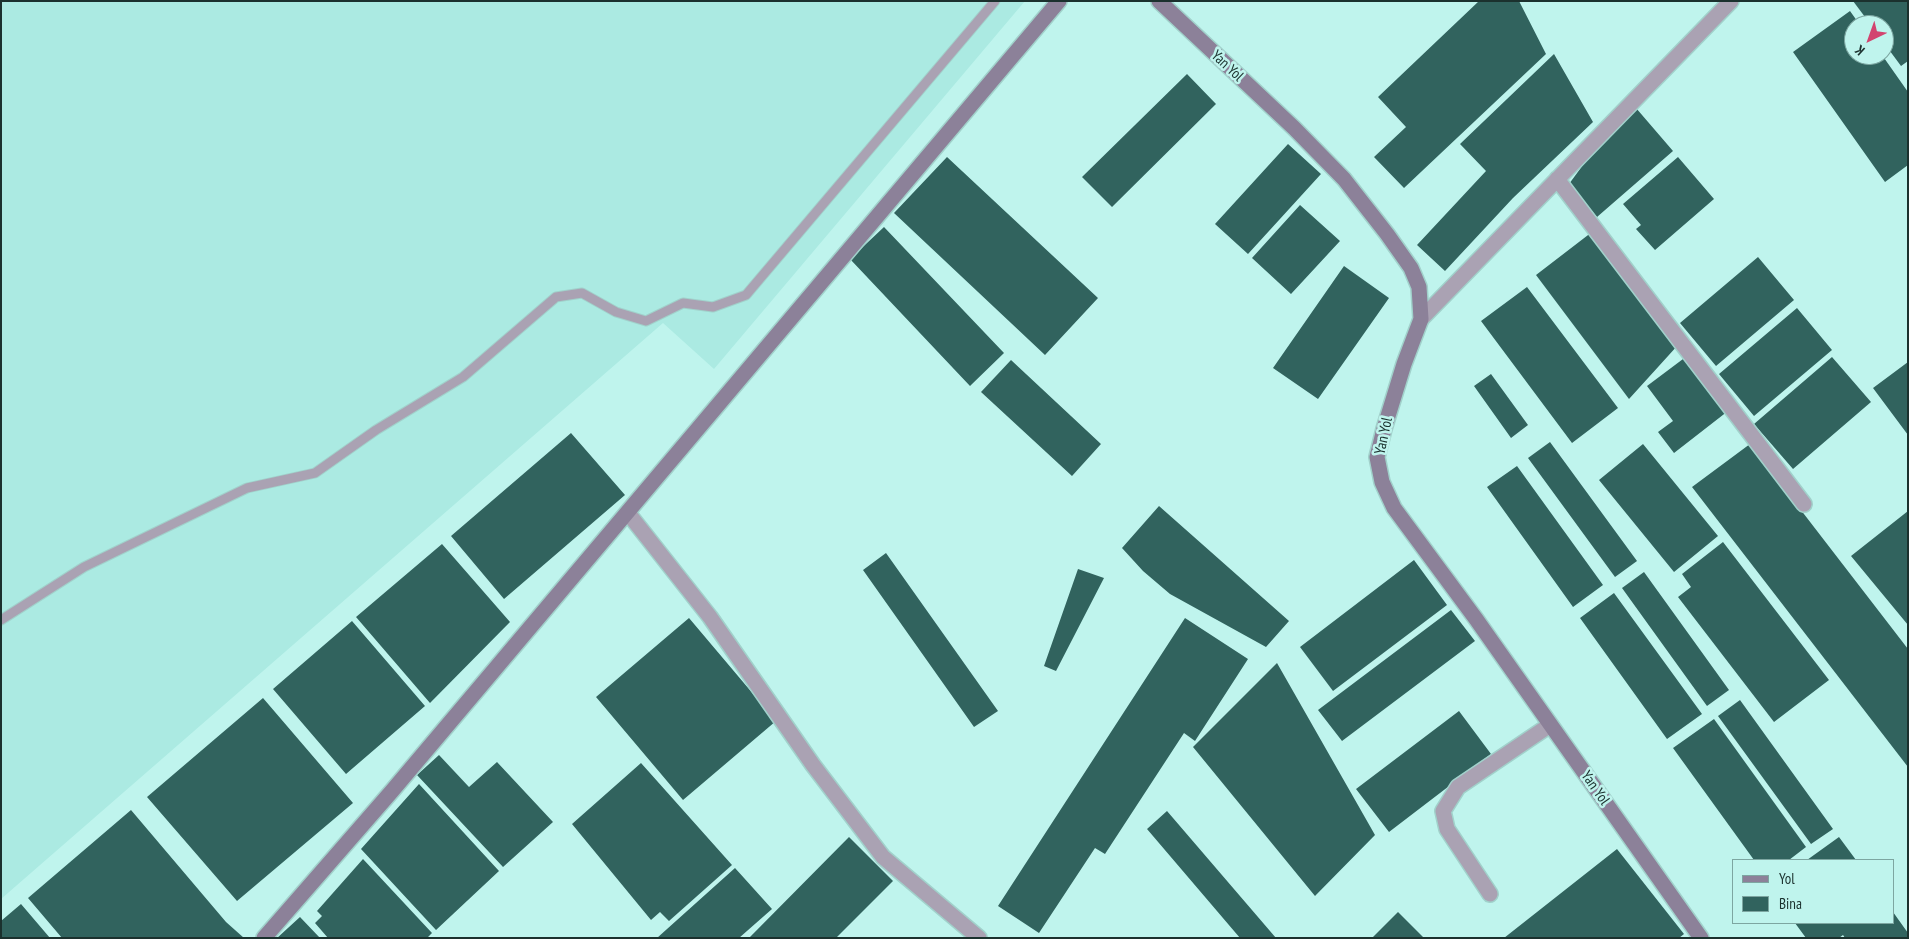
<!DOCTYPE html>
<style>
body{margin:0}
#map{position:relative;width:1909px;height:939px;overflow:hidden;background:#bff4ed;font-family:"PT Sans Narrow",sans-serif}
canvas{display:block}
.frame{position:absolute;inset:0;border:2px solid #1b312e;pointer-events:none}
.legend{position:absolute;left:1732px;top:859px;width:162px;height:65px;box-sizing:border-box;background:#bff4ed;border:1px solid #7da6a1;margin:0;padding:6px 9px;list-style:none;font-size:15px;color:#1b312e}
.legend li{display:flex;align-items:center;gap:10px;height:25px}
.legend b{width:25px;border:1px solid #7da6a1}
.north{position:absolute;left:1844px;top:15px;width:50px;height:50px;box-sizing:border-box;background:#bff4ed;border:1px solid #7da6a1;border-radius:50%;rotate:222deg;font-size:14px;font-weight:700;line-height:20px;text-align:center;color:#1b312e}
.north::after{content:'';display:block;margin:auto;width:18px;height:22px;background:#d2446f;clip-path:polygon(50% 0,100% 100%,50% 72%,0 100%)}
</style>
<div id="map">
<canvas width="1909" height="939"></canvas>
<div class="frame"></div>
<ul class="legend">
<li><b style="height:6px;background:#8c8199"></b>Yol</li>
<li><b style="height:14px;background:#31635e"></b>Bina</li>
</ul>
<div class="north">K</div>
</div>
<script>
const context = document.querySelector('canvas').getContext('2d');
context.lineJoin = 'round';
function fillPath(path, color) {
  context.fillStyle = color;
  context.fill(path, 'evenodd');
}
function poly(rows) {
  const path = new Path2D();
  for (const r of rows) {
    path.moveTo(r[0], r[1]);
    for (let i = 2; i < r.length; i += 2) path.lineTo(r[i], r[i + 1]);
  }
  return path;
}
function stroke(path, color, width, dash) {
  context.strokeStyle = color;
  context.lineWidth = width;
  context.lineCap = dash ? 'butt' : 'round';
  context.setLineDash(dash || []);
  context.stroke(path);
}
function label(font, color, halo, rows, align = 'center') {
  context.font = font + ' "PT Sans Narrow",sans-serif';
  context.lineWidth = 5;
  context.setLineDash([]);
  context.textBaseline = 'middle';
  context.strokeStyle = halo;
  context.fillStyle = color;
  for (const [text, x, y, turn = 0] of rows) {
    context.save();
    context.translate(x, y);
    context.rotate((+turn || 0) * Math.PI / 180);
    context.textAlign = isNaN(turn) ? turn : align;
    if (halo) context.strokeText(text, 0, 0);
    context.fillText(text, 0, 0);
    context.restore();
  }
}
fillPath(poly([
 [1,1,1025,1,714,369,663,323,1,899]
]), '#abeae2');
fillPath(poly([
 [1479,1,1519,1,1546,54,1404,188,1374,157,1406,127,1378,97],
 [1853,1,1908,1,1908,61,1901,66,1884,43,1884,25,1871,25],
 [1850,11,1860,25,1854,25,1854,55,1882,55,1908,92,1908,165,1885,182,1793,52],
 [1554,54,1593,122,1513,198,1445,271,1417,245,1486,171,1460,144],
 [1187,74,1216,104,1112,207,1082,177],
 [1636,108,1673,151,1597,217,1569,184,1605,135],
 [1288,144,1321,174,1248,254,1215,224],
 [947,157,1098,298,1045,355,894,213],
 [1678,157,1714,199,1655,250,1636,229,1641,225,1623,204],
 [1300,205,1340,241,1291,294,1252,258],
 [884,227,1004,353,970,386,850,259],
 [1592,232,1678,345,1629,399,1536,275],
 [1758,257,1794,300,1716,366,1680,323],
 [1344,266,1389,298,1318,399,1273,368],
 [1527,287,1618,408,1572,443,1481,321],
 [1797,308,1832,350,1754,416,1719,374],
 [1687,356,1728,411,1674,453,1658,432,1673,421,1647,386],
 [1832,357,1871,402,1793,469,1754,424],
 [1011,360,1101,444,1072,476,981,392],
 [1908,362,1908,435,1873,388],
 [1491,374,1528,425,1511,438,1474,386],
 [571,433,625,495,504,599,451,536],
 [1550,442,1637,561,1615,577,1528,458],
 [1643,444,1718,536,1674,572,1599,480],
 [1750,444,1908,649,1908,767,1692,487],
 [1517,466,1603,585,1573,607,1487,487],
 [1159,506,1289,621,1266,647,1170,594,1143,571,1122,548],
 [1908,511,1908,625,1851,556],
 [1723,542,1829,680,1774,722,1678,597,1691,587,1682,574],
 [442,544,510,622,430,703,356,617],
 [886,553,998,711,974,727,863,570],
 [1414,560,1447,605,1333,691,1300,647],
 [1078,569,1104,578,1056,671,1044,666],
 [1644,572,1729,690,1707,706,1622,588],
 [1614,593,1702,714,1667,739,1580,618],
 [1451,610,1475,641,1342,741,1318,710],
 [689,618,776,721,683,800,596,697],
 [1185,618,1248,659,1195,741,1184,733,1105,854,1095,848,1039,933,998,906],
 [352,621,425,706,346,774,273,689],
 [1277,663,1375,835,1315,896,1193,747],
 [263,698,353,803,237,901,147,797],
 [1740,700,1833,829,1811,844,1718,716],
 [1459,711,1491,754,1389,832,1356,789],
 [1714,719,1806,847,1789,860,1754,860,1673,748],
 [439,755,469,787,497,762,553,822,503,867,417,775],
 [641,763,732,865,669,921,660,912,651,920,572,824],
 [419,784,499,871,436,930,361,849],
 [131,810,226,922,244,938,62,938,28,898],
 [1167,811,1276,938,1240,938,1147,829],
 [849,837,893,881,836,938,749,938],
 [1839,837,1856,860,1807,860],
 [1617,849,1684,934,1679,938,1504,938],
 [363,859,432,933,427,938,328,938,315,923,322,916,317,911],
 [735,868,772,909,739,938,657,938],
 [21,904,50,938,1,938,1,921],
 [1398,912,1424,938,1372,938],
 [1893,912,1908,933,1908,938,1845,938,1843,935,1839,938,1806,938,1795,923,1893,923],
 [300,917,320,938,277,938]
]), '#31635e');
const lane = poly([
 [1,620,84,567,247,488,315,473,376,430,463,377,556,297,582,293,616,312,646,321,683,303,713,307,746,295,995,1]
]);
const street = poly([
 [1557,179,1804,504],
 [1421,319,1731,1],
 [628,513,710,617,813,765,883,857,979,938],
 [1490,894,1447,829,1443,811,1458,787,1550,725]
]);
const secondary = poly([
 [1159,1,1294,128,1344,179,1387,234,1411,268,1419,287,1421,319,1404,364,1384,429,1377,457,1382,482,1394,508,1476,619,1701,938],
 [264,938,392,791,1059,1]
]);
stroke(lane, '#a1d1cb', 11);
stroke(street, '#a1d1cb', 18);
stroke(secondary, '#a1d1cb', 18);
stroke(lane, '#aaa2b3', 9);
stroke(street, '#aaa2b3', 15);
stroke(secondary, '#8c8199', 15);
label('15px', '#1b312e', '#bff4ed', [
 ["Yan Yol",1227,66,43],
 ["Yan Yol",1384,436,-78],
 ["Yan Yol",1595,788,55]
]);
</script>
